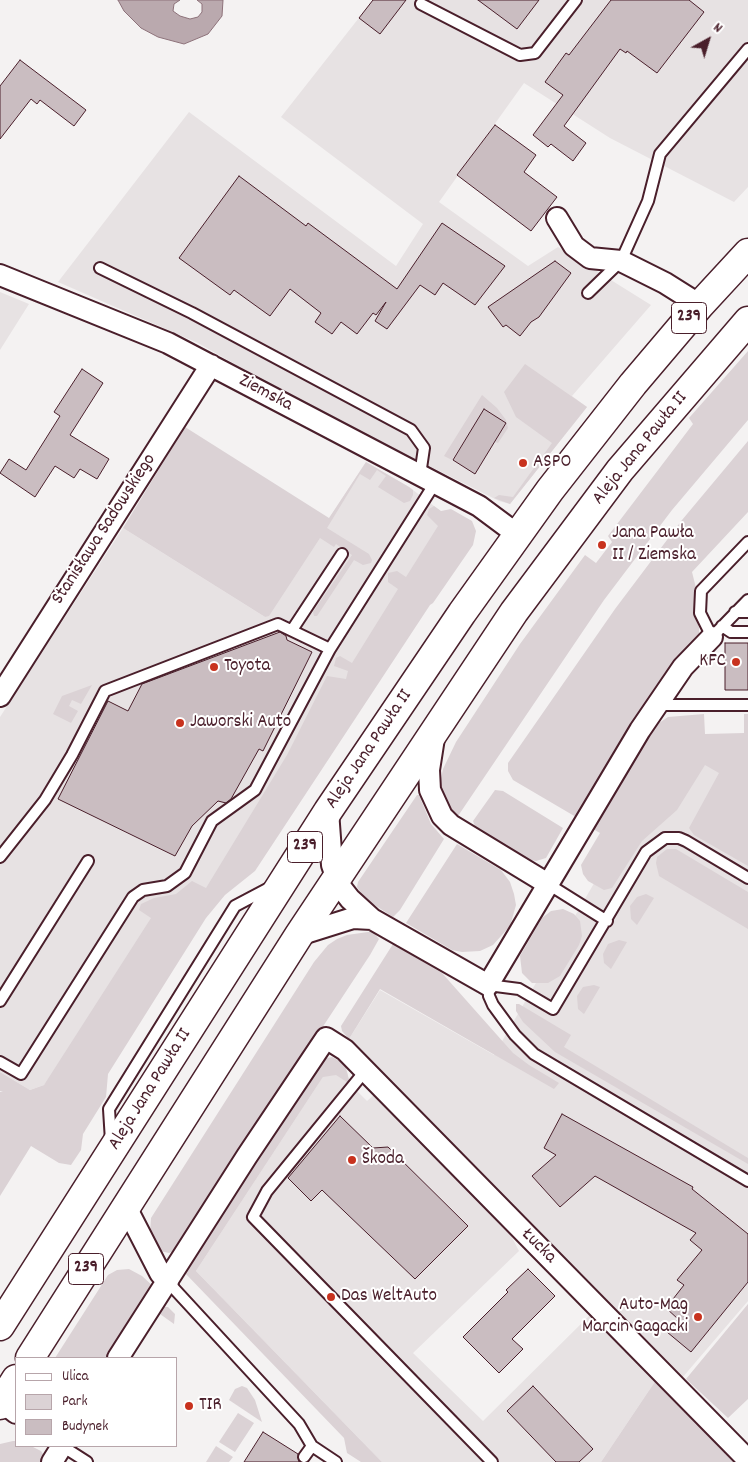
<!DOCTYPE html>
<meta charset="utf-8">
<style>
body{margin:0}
#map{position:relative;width:748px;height:1462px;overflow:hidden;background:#f4f2f2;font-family:Dekko,sans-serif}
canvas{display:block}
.legend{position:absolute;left:15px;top:1357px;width:162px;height:90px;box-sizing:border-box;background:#fff;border:1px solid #b7a5aa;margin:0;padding:6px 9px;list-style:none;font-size:15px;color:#4a1f2b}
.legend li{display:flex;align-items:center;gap:10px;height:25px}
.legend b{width:25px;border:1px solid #b7a5aa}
.north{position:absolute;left:683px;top:15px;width:50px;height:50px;-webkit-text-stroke:4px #fff;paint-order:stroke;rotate:39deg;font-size:14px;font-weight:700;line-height:20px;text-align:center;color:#4a1f2b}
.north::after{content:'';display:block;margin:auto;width:18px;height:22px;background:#4a1f2b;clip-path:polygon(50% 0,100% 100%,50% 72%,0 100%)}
</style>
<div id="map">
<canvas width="748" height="1462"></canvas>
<ul class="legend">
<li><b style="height:6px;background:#fff"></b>Ulica</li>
<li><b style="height:14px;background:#dbd2d5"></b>Park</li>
<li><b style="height:14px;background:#cabdc1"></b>Budynek</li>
</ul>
<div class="north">N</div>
</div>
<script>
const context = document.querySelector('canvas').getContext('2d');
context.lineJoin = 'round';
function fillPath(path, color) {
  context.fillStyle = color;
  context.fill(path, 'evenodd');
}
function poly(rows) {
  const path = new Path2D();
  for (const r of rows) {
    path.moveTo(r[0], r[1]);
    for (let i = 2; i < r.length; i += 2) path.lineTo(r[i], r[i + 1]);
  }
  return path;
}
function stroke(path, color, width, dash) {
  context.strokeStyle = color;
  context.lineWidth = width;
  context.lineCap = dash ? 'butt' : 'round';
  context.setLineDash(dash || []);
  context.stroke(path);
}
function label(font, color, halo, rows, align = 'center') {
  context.font = font + ' Dekko,sans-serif';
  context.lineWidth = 4;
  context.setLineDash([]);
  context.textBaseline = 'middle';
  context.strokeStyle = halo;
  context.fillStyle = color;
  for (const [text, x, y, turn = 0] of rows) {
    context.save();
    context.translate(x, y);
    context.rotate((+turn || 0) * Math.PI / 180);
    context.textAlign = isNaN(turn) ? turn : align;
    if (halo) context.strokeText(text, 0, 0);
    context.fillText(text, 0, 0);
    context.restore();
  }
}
fillPath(poly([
 [373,0,748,0,748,187,734,202,610,138,524,83,439,202,528,266,558,247,651,305,572,396,587,407,510,504,499,501,294,398,198,343,58,282,189,112,396,266,423,224,281,117],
 [0,292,29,304,0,350],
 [366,462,409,487,463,528,215,898,44,1085,30,1090,0,1072,0,717,123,528,265,617],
 [681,734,748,773,748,1301,682,1378,349,1039,380,990,494,1055],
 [334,1060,347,1072,350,1084,367,1101,375,1094,507,1228,519,1251,413,1353,483,1421,591,1314,656,1380,601,1462,382,1462,196,1271]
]), '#e7e2e3');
fillPath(poly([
 [748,351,748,420,672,510,604,600,458,816,447,804,440,784,443,769,456,742,520,644,585,555,596,563,612,542,608,536,693,424,689,418],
 [525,364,587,407,510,504,494,498,499,495,513,497,552,443,516,417,504,392],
 [482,395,497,408,506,420,508,428,498,443,495,442,506,423,484,410,452,460,444,456],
 [185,427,329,518,366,462,409,487,413,490,413,495,410,501,404,503,378,487,386,476,377,470,370,480,360,474,327,528,369,554,372,560,371,563,363,565,354,560,317,616,314,616,313,612,352,555,336,544,334,547,320,538,269,616,265,617,123,528],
 [748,441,748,512,692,572,696,588,694,605,699,628,699,636,668,669,655,687,576,817,513,780,508,771,508,763,615,609,682,520],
 [434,506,441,511,451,509,472,521,476,531,473,545,433,603,430,605,255,871,225,895,206,918,108,1074,106,1097,83,1134,81,1150,71,1165,59,1163,31,1146,0,1196,0,1092,3,1092,0,1091,0,1072,30,1090,44,1085,151,918,139,910,141,904,154,898,176,894,192,881,206,888,287,755,327,676,346,679,348,671,334,666,336,658,340,656,352,663,398,589,388,582,388,573,397,571,406,577,438,526,427,515,429,509],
 [92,685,81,704,72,700,69,706,78,711,71,723,53,714,62,696],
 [704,714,705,734,744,733,744,714,748,714,748,866,694,835,689,828,719,773,705,765,677,810,642,841,612,888,604,890,588,881,583,874,581,865,600,833,593,829,656,725,668,717],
 [495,790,503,791,563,828,546,858,536,861,526,859,476,829,473,821],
 [417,795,419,795,431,824,444,839,400,910,393,917,364,898,357,887,358,882],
 [457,844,501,870,510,882,514,894,516,905,510,926,493,945,480,951,462,952,452,950,406,923],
 [667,849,676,849,748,892,748,929,659,876,656,863,657,857],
 [646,894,654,898,637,925,631,919,630,906,637,897],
 [563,909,574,914,580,921,582,936,579,945,560,976,548,983,532,983,522,973,520,956,542,918,551,911],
 [368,932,373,932,379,939,370,955,176,1250,169,1253,160,1251,156,1247,150,1234,151,1218,314,962,328,945,337,939,347,935],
 [619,940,627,942,611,969,604,963,603,954,608,944],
 [393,944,442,973,513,1053,529,1065,559,1083,554,1089,380,989,349,1039,342,1031,341,1026],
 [594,985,600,987,584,1014,578,1009,577,996,583,987],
 [516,1004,519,1004,571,1035,564,1047,748,1158,748,1164,555,1052,523,1022,516,1011],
 [332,1057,345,1064,350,1084,336,1075,323,1077,196,1271,382,1462,361,1462,347,1453,344,1438,184,1272,185,1266,323,1059],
 [129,1269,142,1276,154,1287,109,1358,55,1358,108,1275,117,1270],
 [748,1304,748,1399,728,1418,686,1379],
 [162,1307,168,1307,175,1314,174,1324,160,1314,131,1358,127,1358],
 [656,1380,739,1462,601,1462],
 [242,1386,247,1388,255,1400,262,1422,229,1400,235,1389],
 [238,1413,254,1423,235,1452,219,1442],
 [13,1441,16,1441,16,1446,31,1446,41,1451,43,1454,43,1462,0,1462,0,1444],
 [216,1446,233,1457,229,1462,206,1462]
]), '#dbd2d5');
const water = poly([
 [118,0,180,0,174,4,173,11,180,16,190,19,198,17,202,12,202,4,197,0,223,0,222,16,208,34,184,44,158,37,141,28,124,11,118,0]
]);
fillPath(water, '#baa9ae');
stroke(water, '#8d727a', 1);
const building = poly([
 [373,0,406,0,380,34,359,18,373,0],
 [478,0,539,0,517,29,478,0],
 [611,0,689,0,704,12,657,73,627,51,626,53,620,49,564,126,586,143,573,161,551,144,548,147,533,135,563,95,545,82,566,53,569,55,611,0],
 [20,60,86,110,74,126,40,100,37,104,31,99,0,139,0,86,20,60],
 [495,125,536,155,524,172,557,197,531,231,457,175,495,125],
 [239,176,306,226,308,223,397,289,442,223,505,266,475,305,443,283,435,295,420,285,387,329,375,321,386,302,376,315,373,313,357,334,341,322,332,334,315,322,321,313,290,289,270,316,234,290,230,295,179,258,239,176],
 [555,261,571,273,539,317,531,322,520,336,506,325,503,327,488,307,555,261],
 [82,369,103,383,70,435,109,459,97,479,80,469,74,478,55,466,35,497,0,473,9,459,26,470,60,416,54,412,82,369],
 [484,409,506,423,475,474,453,460,484,409],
 [280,632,286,636,287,640,312,652,263,751,259,749,231,799,226,803,218,801,192,826,175,856,58,799,108,701,128,711,142,684,280,632],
 [725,643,748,643,748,690,725,690,725,643],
 [562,1114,693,1187,692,1189,748,1234,748,1282,691,1352,667,1332,678,1319,666,1308,684,1285,677,1280,702,1250,690,1240,696,1233,595,1176,560,1207,532,1176,556,1155,544,1148,562,1114],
 [340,1116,373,1148,388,1147,468,1226,415,1279,322,1190,311,1201,288,1178,340,1116],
 [528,1269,555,1296,512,1339,523,1349,499,1373,463,1337,508,1292,506,1290,528,1269],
 [533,1386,593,1449,579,1462,556,1462,507,1411,533,1386],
 [263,1432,298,1454,299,1462,244,1462,263,1432]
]);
fillPath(building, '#cabdc1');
stroke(building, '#4a1f2b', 1);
const service = poly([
 [421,4,520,55,535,53,576,0],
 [100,268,192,313,411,430,424,448,420,475],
 [588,293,621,261,648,201,660,154,748,49],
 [748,542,701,591,700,613,712,637,748,600],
 [735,612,748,612],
 [722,626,731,632,748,632],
 [292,630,342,554],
 [330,649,435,483],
 [657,705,748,705],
 [0,857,45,800,72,755,105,691,278,624,330,649,255,790,212,821,185,873,167,886,143,890,133,897,21,1074,0,1062],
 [748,878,686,841,679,838,665,838,646,852,553,1009,519,989,488,985,489,996,493,1005,515,1035,534,1054,748,1181],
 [548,884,607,921],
 [0,1001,88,861],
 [365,1071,267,1191,253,1217,492,1462],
 [111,1141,109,1109,235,906,271,887],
 [168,1282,299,1424,312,1446,304,1457],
 [62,1446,87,1462],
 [312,1446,336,1462]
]);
const minor = poly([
 [557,218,574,246,590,258,621,261,665,283,700,305],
 [0,275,168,343,479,506,518,535],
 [0,696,211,365],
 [434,738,429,770,430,790,442,816,451,825,548,884],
 [328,811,332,865,339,885,350,899,372,919,488,985,640,730,683,667,712,637],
 [299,935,353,918,372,919],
 [126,1207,160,1273,168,1282],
 [118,1358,247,1156,326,1038,345,1050,748,1460],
 [0,1400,16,1413],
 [52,1462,62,1446]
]);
const primary = poly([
 [0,1326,328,811,462,613,550,490,633,384,700,305,748,253],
 [30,1358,299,935,514,612,620,470,748,321],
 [0,1405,16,1379]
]);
stroke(service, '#4a1f2b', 14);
stroke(minor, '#4a1f2b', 24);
stroke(primary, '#4a1f2b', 31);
stroke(service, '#fff', 10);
stroke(minor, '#fff', 20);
stroke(primary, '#fff', 28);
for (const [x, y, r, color] of [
 [523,463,5,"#c8321e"],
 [602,545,5,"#c8321e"],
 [736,662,5,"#c8321e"],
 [214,667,5,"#c8321e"],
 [180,723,5,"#c8321e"],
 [352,1160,5,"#c8321e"],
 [331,1297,5,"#c8321e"],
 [698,1317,5,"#c8321e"],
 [189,1406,5,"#c8321e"]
]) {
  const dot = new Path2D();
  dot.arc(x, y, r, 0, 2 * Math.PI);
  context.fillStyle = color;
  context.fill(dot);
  stroke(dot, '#fff', 2);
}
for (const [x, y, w] of [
 [689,318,35],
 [305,847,35],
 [86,1269,35]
]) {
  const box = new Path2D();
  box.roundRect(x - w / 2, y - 15.5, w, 31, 4);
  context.fillStyle = '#fff';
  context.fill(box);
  stroke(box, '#4a1f2b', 1);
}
label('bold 18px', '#4a1f2b', null, [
 ["239",689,318],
 ["239",305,847],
 ["239",86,1269]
]);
label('19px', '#4a1f2b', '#fff', [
 ["Ziemska",265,394,28],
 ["Aleja Jana Pawła II",641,449,-51],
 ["Stanisława Sadowskiego",105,530,-57],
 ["Aleja Jana Pawła II",370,750,-56],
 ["Aleja Jana Pawła II",151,1090,-58],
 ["Łucka",538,1247,45]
]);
label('19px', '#4a1f2b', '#fff', [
 ["ASPO",533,463],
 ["Jana Pawła",612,534],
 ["II / Ziemska",612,556],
 ["KFC",726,662,"right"],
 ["Toyota",224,667],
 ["Jaworski Auto",190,723],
 ["Škoda",362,1160],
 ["Das WeltAuto",341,1297],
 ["Auto-Mag",688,1306,"right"],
 ["Marcin Gagacki",688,1328,"right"],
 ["TIR",199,1406]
], 'left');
</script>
